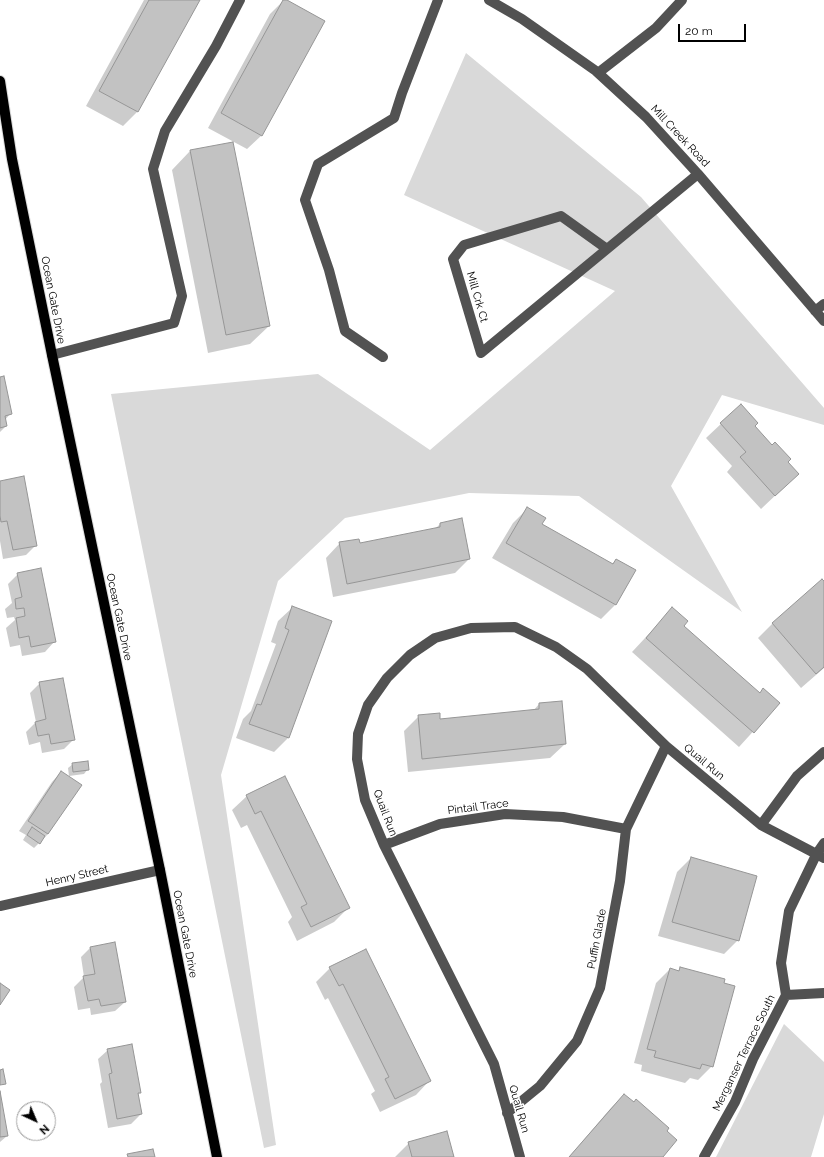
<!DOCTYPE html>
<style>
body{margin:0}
#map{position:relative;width:824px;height:1157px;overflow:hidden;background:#fff;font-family:Raleway,sans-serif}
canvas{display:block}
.north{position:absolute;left:16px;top:1101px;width:40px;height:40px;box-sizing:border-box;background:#fff;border:1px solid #999;border-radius:50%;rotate:136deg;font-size:11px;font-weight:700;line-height:16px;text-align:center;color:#000}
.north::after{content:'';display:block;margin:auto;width:14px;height:18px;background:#000;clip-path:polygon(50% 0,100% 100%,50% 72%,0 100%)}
.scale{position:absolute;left:678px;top:24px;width:68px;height:18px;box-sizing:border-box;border:2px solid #000;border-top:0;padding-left:5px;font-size:12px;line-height:14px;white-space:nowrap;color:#000;-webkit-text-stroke:3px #fff;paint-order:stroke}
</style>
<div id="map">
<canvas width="824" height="1157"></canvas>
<div class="north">N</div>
<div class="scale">20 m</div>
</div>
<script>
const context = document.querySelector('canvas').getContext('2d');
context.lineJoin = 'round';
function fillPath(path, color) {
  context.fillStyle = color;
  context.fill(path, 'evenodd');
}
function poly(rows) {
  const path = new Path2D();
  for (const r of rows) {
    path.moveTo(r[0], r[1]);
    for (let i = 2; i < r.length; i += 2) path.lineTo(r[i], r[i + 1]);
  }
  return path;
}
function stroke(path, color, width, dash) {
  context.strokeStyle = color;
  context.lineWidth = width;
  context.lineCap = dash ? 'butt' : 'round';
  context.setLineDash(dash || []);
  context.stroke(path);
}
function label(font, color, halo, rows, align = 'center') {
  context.font = font + ' Raleway,sans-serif';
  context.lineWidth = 3;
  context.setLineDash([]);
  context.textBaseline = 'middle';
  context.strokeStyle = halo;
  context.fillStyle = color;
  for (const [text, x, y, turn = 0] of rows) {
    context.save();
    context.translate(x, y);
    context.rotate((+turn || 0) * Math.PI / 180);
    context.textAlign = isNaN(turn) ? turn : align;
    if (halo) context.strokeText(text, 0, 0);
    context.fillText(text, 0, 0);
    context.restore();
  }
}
fillPath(poly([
 [466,53,641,197,824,408,824,425,722,395,671,486,742,612,579,496,469,493,345,518,278,581,221,775,276,1145,264,1148,111,394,318,374,430,450,615,291,404,195],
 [784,1024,824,1062,824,1114,811,1157,716,1157]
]), '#d9d9d9');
fillPath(poly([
 [144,0,198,0,137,112,123,126,86,106],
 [284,0,285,0,262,135,247,149,208,128,270,14],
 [190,151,269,326,250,344,208,353,172,170],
 [0,378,10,414,5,420,6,426,0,432],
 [741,405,754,426,798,474,761,509,727,472,732,466,706,438],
 [0,482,36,545,26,555,3,559,0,541],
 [527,509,541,525,611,565,616,560,635,570,615,605,601,619,492,558,513,523],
 [440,524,469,559,455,573,333,597,326,558,340,543,359,544,435,529],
 [18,574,54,642,45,652,22,656,20,645,10,647,6,628,15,620,14,617,7,618,5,609,12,603,8,584],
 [822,580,824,582,824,668,801,688,758,638,772,624],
 [293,607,288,738,274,752,236,738,243,719,251,711,276,644,271,642,278,621],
 [672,609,682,626,759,694,779,703,739,747,632,652],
 [40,683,74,739,64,749,42,753,40,742,29,745,26,732,36,722,30,693],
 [539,704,565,744,550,758,408,772,404,731,419,716,439,720,533,711],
 [73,764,88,769,84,774,69,776,68,768],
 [61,772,80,785,48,834,34,848,23,840,26,835,19,831,52,782],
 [284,777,349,907,334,922,297,941,288,922,292,917,247,825,241,828,232,810,247,796],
 [691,858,738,940,724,954,658,936,677,872],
 [90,948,125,1002,115,1011,91,1015,90,1008,78,1010,74,987,84,977,81,957],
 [330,968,430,1080,416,1095,380,1112,371,1094,375,1091,328,998,325,1000,316,982],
 [681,968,712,1066,698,1080,690,1078,685,1083,641,1071,642,1065,634,1063,656,983,670,969,678,971],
 [108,1050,140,1093,137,1095,141,1114,131,1124,108,1128,100,1084,102,1082,98,1059],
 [624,1095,666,1131,661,1157,569,1157,610,1109],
 [0,1097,7,1136,0,1142],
 [409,1143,453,1157,395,1157]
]), '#0003');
const building = poly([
 [149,0,200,0,138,112,99,91,149,0],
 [283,0,287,0,325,21,262,136,221,113,283,0],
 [233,142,270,326,226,335,190,150,233,142],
 [4,376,12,414,5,416,7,426,0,428,0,377,4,376],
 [741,404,758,423,755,426,772,445,775,442,791,459,788,462,799,474,775,496,740,457,746,452,720,423,741,404],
 [24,476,37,546,13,550,7,521,1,522,0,516,0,481,24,476],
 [527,507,546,518,542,524,613,564,616,559,636,570,616,605,506,543,527,507],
 [462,518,470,559,347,584,339,542,359,539,360,543,440,527,440,523,462,518],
 [41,568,56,642,31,647,29,636,19,638,16,618,25,616,24,608,16,609,15,599,22,597,17,573,41,568],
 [822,579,824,581,824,667,816,674,772,623,822,579],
 [292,606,332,621,289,738,249,724,257,704,261,705,289,630,285,628,292,606],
 [672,607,688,621,684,626,760,693,763,688,780,703,754,733,646,638,672,607],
 [63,678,75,740,51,744,49,734,38,736,35,722,46,719,39,682,63,678],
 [562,701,566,744,422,759,418,715,440,713,440,719,539,709,539,703,562,701],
 [88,761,89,770,73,772,72,763,88,761],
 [61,771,82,785,48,834,28,821,61,771],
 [285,776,350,908,311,927,301,907,307,904,261,811,255,814,246,795,285,776],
 [32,827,45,836,40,844,27,835,32,827],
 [691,857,757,876,739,941,672,922,691,857],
 [115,942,126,1002,101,1006,99,999,88,1001,83,976,95,974,90,947,115,942],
 [366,949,431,1081,395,1099,385,1079,389,1077,343,984,339,986,329,967,366,949],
 [680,967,725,979,724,983,735,986,713,1067,702,1064,700,1069,654,1057,656,1051,647,1049,670,968,679,971,680,967],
 [0,983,10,990,0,1005,0,983],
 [132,1044,141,1093,138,1093,142,1114,117,1119,109,1074,112,1073,107,1049,132,1044],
 [3,1069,6,1084,0,1085,0,1070,3,1069],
 [0,1091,8,1136,0,1137,0,1091],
 [624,1094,634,1102,636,1099,669,1128,667,1131,677,1140,663,1157,569,1157,624,1094],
 [447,1131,454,1157,412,1157,408,1142,447,1131],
 [153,1149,155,1157,128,1157,127,1154,153,1149]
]);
fillPath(building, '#c2c2c2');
stroke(building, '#969696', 1);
const major = poly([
 [0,81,12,159,52,355,160,870,217,1157]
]);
stroke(major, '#dbdbdb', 12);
stroke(poly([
 [489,0,522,19,596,71,646,117,698,174,824,321],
 [598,73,656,28,682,0],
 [607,249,561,216,464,245,453,259,481,353,607,249,698,174],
 [815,311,824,304],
 [52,355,174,323,182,296,153,169,165,131,216,46,240,0],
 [383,357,345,331,329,270,305,200,318,164,394,118,402,93,438,0],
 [761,825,797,776,824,752],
 [384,845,440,824,505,814,563,817,626,829],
 [0,906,160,870],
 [786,995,824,993],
 [507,1113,540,1086,577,1041,600,988,620,881,626,829,666,746],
 [520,1157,494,1064,384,845,365,800,357,759,358,734,368,705,387,678,410,655,435,638,471,628,515,627,556,647,587,669,666,746,761,825,824,858],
 [704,1157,735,1102,753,1059,786,995,781,963,789,911,817,853,824,843]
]), '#525252', 10);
stroke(major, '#000', 10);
label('11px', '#000', '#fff', [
 ["Mill Creek Road",680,136,47],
 ["Mill Crk Ct",477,297,74],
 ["Ocean Gate Drive",53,300,79],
 ["Ocean Gate Drive",119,617,78],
 ["Quail Run",704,762,40],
 ["Pintail Trace",478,807,-7],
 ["Quail Run",385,813,69],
 ["Henry Street",77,876,-13],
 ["Ocean Gate Drive",185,934,79],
 ["Puffin Glade",597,939,-79],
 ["Merganser Terrace South",744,1053,-64],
 ["Quail Run",519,1109,74]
]);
</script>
